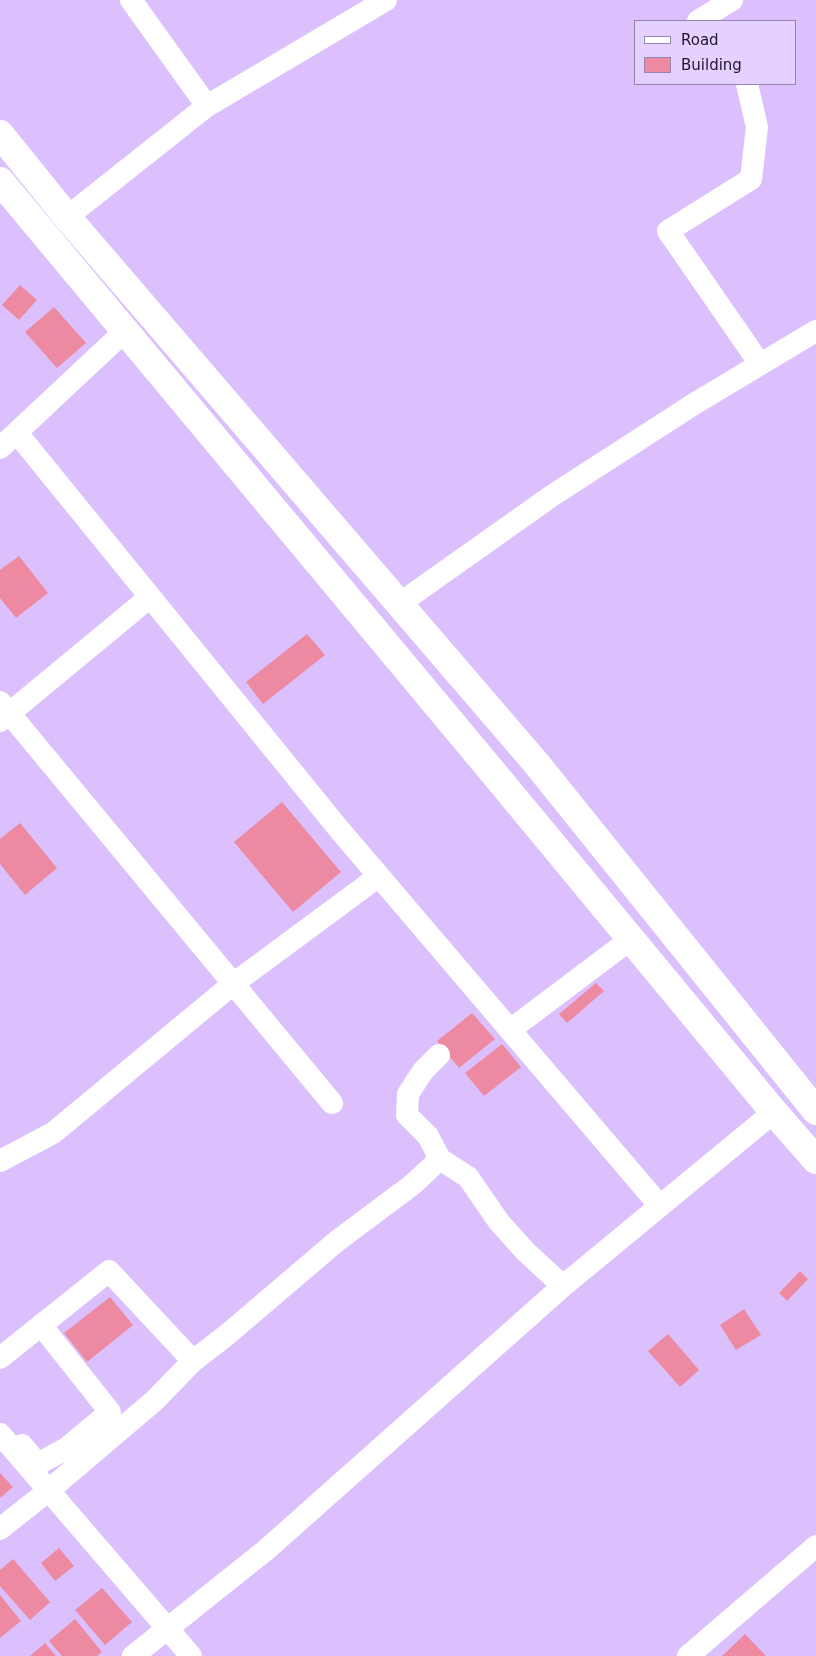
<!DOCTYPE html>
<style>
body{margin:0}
#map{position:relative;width:816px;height:1656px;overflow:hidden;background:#dbc0fd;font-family:"DejaVu Sans",sans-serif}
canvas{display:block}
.legend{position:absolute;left:634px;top:20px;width:162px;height:65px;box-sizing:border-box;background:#e5d1ff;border:1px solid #9785ac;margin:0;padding:6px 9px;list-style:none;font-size:15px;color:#21142f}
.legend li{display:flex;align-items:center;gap:10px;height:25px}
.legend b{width:25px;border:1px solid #9785ac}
</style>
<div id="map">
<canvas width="816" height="1656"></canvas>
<ul class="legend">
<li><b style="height:6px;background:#fff"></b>Road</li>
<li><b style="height:14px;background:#ed8aa1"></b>Building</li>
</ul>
</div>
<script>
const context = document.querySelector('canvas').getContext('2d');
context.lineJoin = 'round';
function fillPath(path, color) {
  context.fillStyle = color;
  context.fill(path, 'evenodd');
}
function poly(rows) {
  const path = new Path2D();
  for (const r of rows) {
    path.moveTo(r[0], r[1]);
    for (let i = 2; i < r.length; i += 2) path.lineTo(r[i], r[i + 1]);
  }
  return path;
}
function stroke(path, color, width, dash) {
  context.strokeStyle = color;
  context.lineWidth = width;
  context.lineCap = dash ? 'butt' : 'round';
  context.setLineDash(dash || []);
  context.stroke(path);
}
fillPath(poly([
 [20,285,37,300,19,320,2,305],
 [54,307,86,343,57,368,25,332],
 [19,556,48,593,16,618,0,598,0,570],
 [307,634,325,655,263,704,246,682],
 [282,802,341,872,293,912,234,842],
 [20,823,57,868,25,895,0,864,0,839],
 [596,983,604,991,567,1023,559,1014],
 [472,1013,495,1039,459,1068,437,1041],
 [502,1044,521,1067,484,1096,465,1073],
 [800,1271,808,1279,787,1301,779,1293],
 [110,1297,133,1325,87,1362,64,1333],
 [744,1309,761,1335,736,1350,720,1325],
 [668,1334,699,1370,680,1387,648,1351],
 [0,1473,13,1487,0,1498],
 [59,1548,74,1566,55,1581,41,1563],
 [13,1559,50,1602,30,1620,0,1586,0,1570],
 [102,1588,132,1622,105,1645,75,1610],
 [0,1595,21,1621,0,1638],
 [75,1619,102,1652,97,1656,62,1656,49,1641],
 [745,1634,766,1656,722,1656],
 [45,1643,56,1656,30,1656]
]), '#ed8aa1');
stroke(poly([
 [131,0,207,106],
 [698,21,732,0],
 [747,84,757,127,751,179,668,231,760,364],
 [67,217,207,106,386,0],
 [17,433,338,828,660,1206],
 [0,448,125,331],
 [399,604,553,495,694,404,816,331],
 [0,702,332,1103],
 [0,721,150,597],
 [510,1030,631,939],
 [439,1055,423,1071,408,1094,407,1115,428,1136,440,1159,468,1177,499,1222,526,1252,563,1286],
 [0,1161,53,1133,233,984,379,876],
 [0,1358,109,1271,193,1361,154,1401,48,1491,0,1529],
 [193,1361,228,1334,337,1241,412,1185,440,1159],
 [0,1434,191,1656],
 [22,1445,38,1464,67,1448,110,1412,41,1325],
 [133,1656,266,1550,563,1286,774,1112],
 [688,1656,816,1546]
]), '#fff', 22);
stroke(poly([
 [0,134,67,217,536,763,816,1111],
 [0,181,501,782,774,1112,816,1160]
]), '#fff', 28);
</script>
